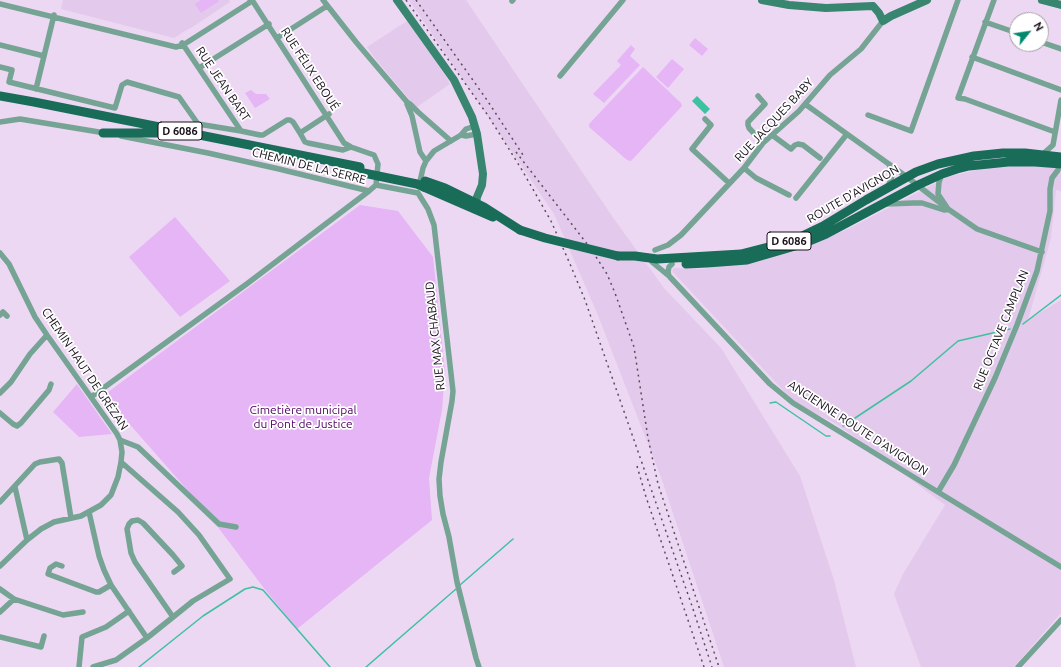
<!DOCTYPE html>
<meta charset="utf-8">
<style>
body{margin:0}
#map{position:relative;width:1061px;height:667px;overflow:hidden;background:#edd8f4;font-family:Ubuntu,sans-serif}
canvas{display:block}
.north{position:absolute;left:1009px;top:12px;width:40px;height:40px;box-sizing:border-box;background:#fff;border:1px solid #a39fa3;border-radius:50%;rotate:60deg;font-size:11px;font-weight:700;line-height:16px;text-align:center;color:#18101a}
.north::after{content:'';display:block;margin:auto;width:14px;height:18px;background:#02886c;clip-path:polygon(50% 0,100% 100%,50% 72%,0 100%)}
</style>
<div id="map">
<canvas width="1061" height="667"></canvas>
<div class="north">N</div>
</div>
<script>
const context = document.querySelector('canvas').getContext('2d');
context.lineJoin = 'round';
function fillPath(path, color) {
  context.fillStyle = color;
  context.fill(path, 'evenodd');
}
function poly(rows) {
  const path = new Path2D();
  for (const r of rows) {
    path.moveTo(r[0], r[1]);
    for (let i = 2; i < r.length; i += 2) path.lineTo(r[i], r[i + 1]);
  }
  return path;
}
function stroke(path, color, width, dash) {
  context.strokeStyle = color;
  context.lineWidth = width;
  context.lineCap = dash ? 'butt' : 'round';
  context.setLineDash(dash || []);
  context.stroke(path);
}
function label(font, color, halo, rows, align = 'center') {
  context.font = font + ' Ubuntu,sans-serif';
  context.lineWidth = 3.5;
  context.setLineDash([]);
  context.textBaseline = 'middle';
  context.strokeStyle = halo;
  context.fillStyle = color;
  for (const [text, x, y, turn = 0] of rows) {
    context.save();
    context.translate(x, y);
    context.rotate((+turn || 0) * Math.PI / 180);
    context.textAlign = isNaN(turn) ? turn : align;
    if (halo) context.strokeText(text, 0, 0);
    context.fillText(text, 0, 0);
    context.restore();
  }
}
fillPath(poly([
 [63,0,229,0,230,2,191,28,190,28,174,38,61,9],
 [409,0,466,0,614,219,664,288,721,348,800,476,834,580,856,667,724,667,662,480,597,313,554,214],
 [407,21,424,44,447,78,450,84,417,107,412,103,374,57,367,47],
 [999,165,1061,166,1061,191,1056,190,1051,238,1028,320,1061,300,1061,613,1014,667,921,667,894,594,903,574,945,505,838,425,794,402,672,271,674,268,703,269,798,251,850,228,947,177]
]), '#e3c9eb');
fillPath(poly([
 [201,0,218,0,219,1,201,13,195,4],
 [695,38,708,49,702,56,689,45],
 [631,45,635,49,630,56,640,65,604,103,593,94,621,65,617,61],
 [672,59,684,69,668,88,656,77],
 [643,67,681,103,682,106,631,161,627,160,589,127,589,124],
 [251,90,256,94,266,94,270,99,255,108,245,93],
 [360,205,398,211,433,257,445,371,442,410,429,478,432,520,297,629,263,587,205,510,104,395],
 [175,217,230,281,180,317,129,257],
 [77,384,112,434,79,437,53,412]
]), '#e5b5f5');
fillPath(poly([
 [697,96,710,109,705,114,692,101]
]), '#3ec19f');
stroke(poly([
 [1023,324,1061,295],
 [770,403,776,402,826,436,830,436],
 [843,426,911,381,958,341,1010,329],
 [460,585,513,539],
 [139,667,203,616,245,589,253,587,263,590,330,667],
 [366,667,456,589]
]), '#3ec19f', 1.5);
stroke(poly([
 [252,0,344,143,351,147,374,155,378,164,376,185],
 [323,0,356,42,407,102,410,104,418,112,451,141],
 [994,0,958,98,965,99,1055,132],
 [512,1,513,0],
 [0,4,176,47,183,45,249,3,251,0],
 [985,22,1017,33],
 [277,38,327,6],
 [1041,42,1061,49],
 [182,43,241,131,260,135,263,135,287,120,290,120,293,122,300,133,329,114],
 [0,45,44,56],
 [972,57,1061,90],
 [0,67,12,70,9,82,115,108,122,85,127,82,179,97,198,124,241,131],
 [199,68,269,24],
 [560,76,623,0],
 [36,89,54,15],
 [758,96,765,104,748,122,748,125,749,128,763,143],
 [407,102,407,104,412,116,420,152,426,161],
 [805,104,907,177,948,209,977,229,1042,252],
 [868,115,911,131,958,0],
 [705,119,711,125,692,149,729,183],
 [0,122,20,119,105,133],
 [300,133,305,142,308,143,343,150,351,147],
 [461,135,466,136,477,134],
 [772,135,791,149,795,145,798,144,803,145,820,158],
 [121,136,208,153,279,169,369,191],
 [1043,154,1053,145,1061,100],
 [744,168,756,178,789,195],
 [376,185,418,193],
 [419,186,423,168,426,161,434,151,461,135,466,129,475,126],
 [888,187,892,176,891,170,889,164],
 [418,193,428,209,434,225,453,391,452,401,441,462,439,479,440,496,443,514,449,537,457,582,476,658,479,667],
 [796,198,847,134],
 [886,204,914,203,922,203,944,210,948,209,938,194,939,182,942,174],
 [655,250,668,245,681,235,744,168,763,143,799,111,830,75,861,49,883,21],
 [0,253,9,264,35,317,47,335,117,434,120,440,122,452,121,462,118,477,111,495,101,505,81,516,54,522,41,529,27,540,0,566],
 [652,262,669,276,770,384,793,403,938,492,1061,567],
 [669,276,668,272,669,267,672,264],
 [0,315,3,312,7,316],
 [0,393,11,382,30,354,47,335],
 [91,397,248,283,369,191,376,185],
 [0,413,13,424,17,426,21,423,49,390,51,384],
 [120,440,138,447,219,524,236,527],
 [15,487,27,540],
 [938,492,954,465,995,378,1017,325,1037,271,1050,211,1050,189,1052,178,1058,170],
 [0,502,35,464,40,462,59,459,62,463,71,518],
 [89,512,99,556,104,570,111,585,147,638],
 [62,566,56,564,50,568,48,574,96,592,99,592,111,585],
 [0,589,14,599,63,615,83,612],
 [0,612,14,599],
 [173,617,135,562,131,553,127,529,129,524,132,521,138,520,143,523,173,555,182,566,174,572],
 [0,637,41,647,44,636],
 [79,667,82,637,106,627,129,611],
 [93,667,116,660,147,638,193,601,230,579,199,535,178,512,121,462],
 [1018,667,1061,620]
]), '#75a494', 5.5);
stroke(poly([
 [397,0,454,80,472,117,477,134,483,174,482,185,477,197,476,203],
 [762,0,789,5,826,8,873,6,879,13,883,21,891,16,927,0],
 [1042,0,1061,5]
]), '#388570', 8);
stroke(poly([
 [0,96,34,102,360,167],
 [103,133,164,133],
 [425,181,445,188,484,207,520,230],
 [424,187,493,217],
 [618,256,635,256,657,259,741,254,772,246,798,238,823,226,866,200,916,172,938,164,974,156,1003,153,1025,153,1061,157],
 [686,264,707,263,747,260,802,244,826,234,918,185,942,174,957,169,969,166,1008,162,1035,162,1061,164]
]), '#196c57', 9);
stroke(poly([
 [406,0,489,117,522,170,551,221,570,264,585,300,692,606,712,667],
 [416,0,487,100,523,155],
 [516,152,591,249,607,274,615,293,634,347,648,438,658,484,719,667],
 [637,466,646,497,704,667]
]), '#594d5c', 1.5, [2, 4]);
stroke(poly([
 [359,172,417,184,424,187],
 [520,230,545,238,618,256]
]), '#196c57', 9);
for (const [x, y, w] of [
 [180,131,44],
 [789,241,44]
]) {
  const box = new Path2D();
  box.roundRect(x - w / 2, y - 9, w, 18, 3);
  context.fillStyle = '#fff';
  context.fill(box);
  stroke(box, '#18101a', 1);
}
label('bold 11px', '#18101a', null, [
 ["D 6086",180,131],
 ["D 6086",789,241]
]);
label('12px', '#18101a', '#fff', [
 ["RUE FÉLIX EBOUÉ",310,69,57],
 ["RUE JEAN BART",223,84,56],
 ["RUE JACQUES BABY",774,120,-47],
 ["CHEMIN DE LA SERRE",309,166,14],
 ["ROUTE D'AVIGNON",853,194,-30],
 ["RUE OCTAVE CAMPLAN",1001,330,-68],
 ["RUE MAX CHABAUD",435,336,-96],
 ["CHEMIN HAUT DE GRÉZAN",85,369,56],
 ["ANCIENNE ROUTE D'AVIGNON",858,428,33]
]);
label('12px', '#4f0062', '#fff', [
 ["Cimetière municipal",303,410],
 ["du Pont de Justice",303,424]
]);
</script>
